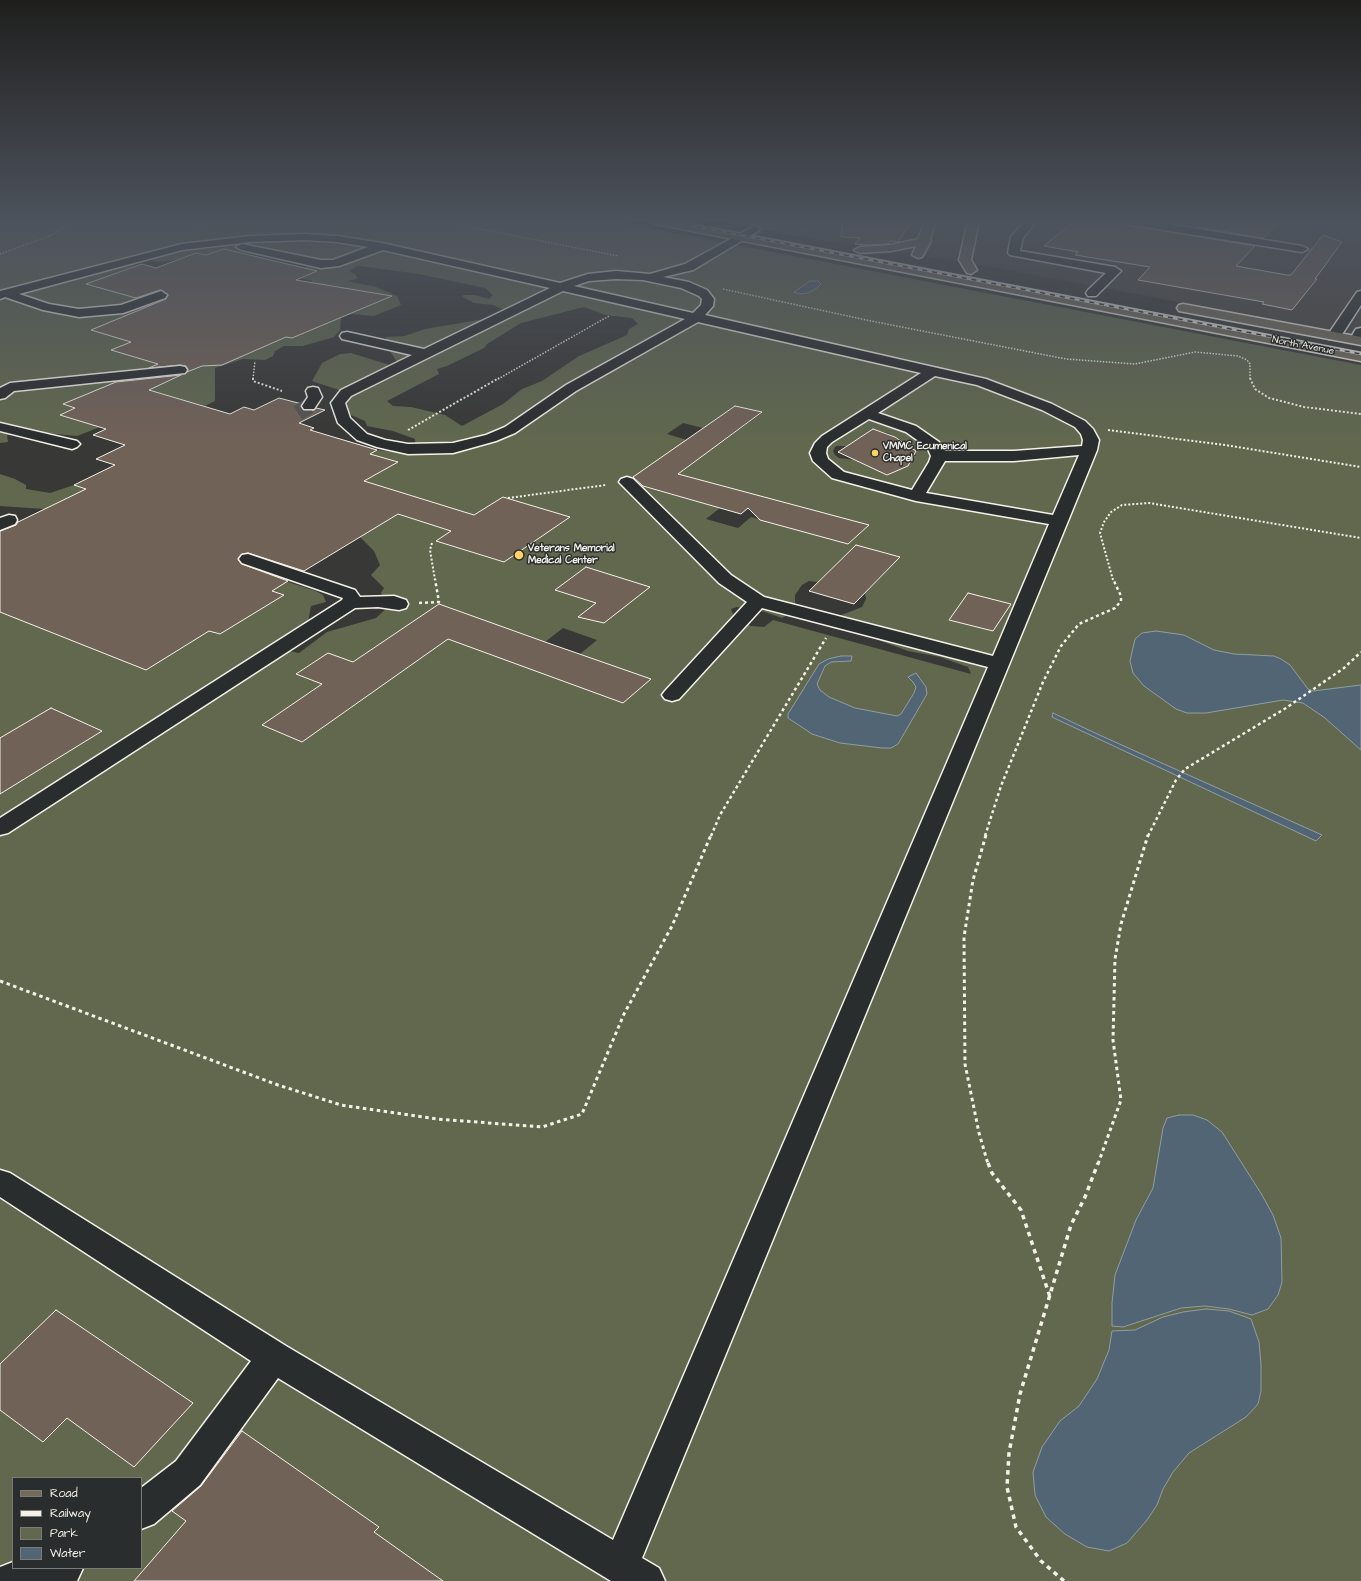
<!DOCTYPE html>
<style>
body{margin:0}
#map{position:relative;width:1361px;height:1581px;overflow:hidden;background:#383836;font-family:"Architects Daughter",sans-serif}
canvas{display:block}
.legend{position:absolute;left:12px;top:1477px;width:130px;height:92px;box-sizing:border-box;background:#2a2d2e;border:1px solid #7b7b78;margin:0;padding:5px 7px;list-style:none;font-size:12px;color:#f4f1e8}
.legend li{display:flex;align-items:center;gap:8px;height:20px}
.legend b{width:20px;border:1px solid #7b7b78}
</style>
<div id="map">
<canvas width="1361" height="1581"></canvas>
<ul class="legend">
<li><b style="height:5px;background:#736b5a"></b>Road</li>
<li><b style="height:5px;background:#f4f1e8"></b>Railway</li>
<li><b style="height:11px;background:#61684e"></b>Park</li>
<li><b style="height:11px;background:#516574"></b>Water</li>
</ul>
</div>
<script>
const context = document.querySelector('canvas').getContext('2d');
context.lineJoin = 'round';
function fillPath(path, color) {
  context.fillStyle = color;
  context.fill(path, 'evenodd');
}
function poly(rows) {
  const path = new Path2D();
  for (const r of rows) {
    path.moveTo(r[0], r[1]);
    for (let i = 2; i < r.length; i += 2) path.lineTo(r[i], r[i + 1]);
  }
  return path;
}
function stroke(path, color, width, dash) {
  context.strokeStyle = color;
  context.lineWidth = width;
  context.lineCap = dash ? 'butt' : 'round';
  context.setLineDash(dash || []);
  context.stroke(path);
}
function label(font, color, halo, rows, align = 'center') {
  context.font = font + ' "Architects Daughter",sans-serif';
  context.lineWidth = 3;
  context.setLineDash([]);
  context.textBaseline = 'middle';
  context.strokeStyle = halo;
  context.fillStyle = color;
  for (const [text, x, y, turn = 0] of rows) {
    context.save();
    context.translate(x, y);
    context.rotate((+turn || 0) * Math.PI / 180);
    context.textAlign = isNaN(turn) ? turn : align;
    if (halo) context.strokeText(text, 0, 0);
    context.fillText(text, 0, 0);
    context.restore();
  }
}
fillPath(poly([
 [722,221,1361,221,1361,336,1002,269,799,236]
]), '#494540');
fillPath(poly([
 [0,221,612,221,1361,365,1361,1581,0,1581,0,612,99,588,220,634,283,595,264,588,282,580,316,591,323,595,326,602,311,606,308,622,293,630,283,641,283,650,299,653,327,632,376,618,388,607,381,593,384,588,371,575,380,565,374,551,360,537,319,523,366,504,451,531,436,541,503,562,570,517,503,497,474,515,364,481,398,462,370,454,377,450,410,453,416,451,415,439,393,431,367,426,365,421,351,415,347,410,347,402,351,394,312,381,322,363,340,354,351,353,393,366,398,363,391,353,391,349,386,340,386,337,405,336,425,329,490,318,504,310,493,305,474,303,463,297,463,295,475,295,489,299,493,295,485,288,419,274,375,268,358,266,349,271,356,275,357,279,347,281,376,287,397,296,401,305,374,316,352,314,341,317,340,330,334,337,303,346,284,346,275,351,273,356,265,360,243,359,215,368,215,401,205,406,119,381,64,404,75,408,61,415,100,427,77,436,26,431,7,435,8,442,0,443],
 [224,249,245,254,290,254,319,267,303,267,317,271,301,278,313,281,297,288,188,276,132,297,87,284,135,266,132,262,144,257,157,262,177,260,196,253,206,255],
 [584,307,606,315,632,318,638,324,629,329,627,335,579,356,542,381,522,389,503,404,462,426,445,415,411,407,393,406,387,401,439,374,437,369,447,366,484,348,487,344,521,323],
 [735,406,762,413,678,474,868,526,848,544,751,517,738,528,706,519,720,508,627,482,687,440,667,434,683,423,703,428],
 [873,430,888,433,901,440,907,446,913,446,916,456,912,456,908,466,887,475,855,460,839,458,835,455,833,451,836,446,848,446],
 [855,546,900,557,865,593,866,599,862,607,839,616,851,630,908,651,940,657,968,667,971,674,773,620,764,627,751,626,734,617,731,609,737,607,762,611,782,618,795,611,795,595,802,585,809,581,818,582],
 [439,604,545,642,563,628,597,640,580,654,650,679,448,639,302,742,262,725,322,684,297,673,328,653,353,662],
 [13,1478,141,1478,141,1568,13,1568],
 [722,221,799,221,809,230,799,236],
 [0,474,15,479,26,485,26,489,50,493,74,485,183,522,142,544,44,509,0,506]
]), '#61684e');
const water = poly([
 [810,281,818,281,821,284,817,288,808,293,800,294,794,292,810,281],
 [1156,631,1184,635,1214,650,1234,654,1274,656,1281,659,1290,665,1308,689,1313,691,1361,685,1361,750,1325,718,1303,703,1283,700,1206,713,1187,713,1176,709,1144,686,1133,673,1130,661,1135,639,1142,633,1156,631],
 [841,656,852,656,851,661,831,662,825,666,817,684,820,690,829,697,855,708,897,716,901,714,914,693,916,687,913,682,908,677,916,673,926,687,927,694,898,744,891,748,882,748,840,743,812,734,788,718,788,714,819,664,828,659,841,656],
 [1053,713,1095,733,1322,835,1316,841,1052,717,1053,713],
 [1179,1115,1193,1115,1207,1120,1222,1132,1262,1195,1273,1215,1281,1238,1282,1282,1278,1295,1268,1309,1252,1315,1229,1309,1205,1306,1181,1308,1123,1327,1112,1326,1112,1303,1115,1275,1136,1220,1153,1188,1163,1128,1167,1118,1179,1115],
 [1206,1309,1229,1311,1251,1319,1259,1342,1261,1364,1261,1391,1258,1404,1246,1417,1189,1453,1173,1472,1163,1489,1157,1505,1147,1520,1127,1543,1109,1551,1087,1547,1065,1534,1046,1517,1035,1495,1033,1472,1042,1447,1060,1421,1079,1406,1097,1379,1109,1350,1112,1331,1135,1330,1163,1317,1183,1312,1206,1309]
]);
fillPath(water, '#516574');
stroke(water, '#929da2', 1);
const building = poly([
 [842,221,912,221,898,242,890,241,888,244,868,245,855,244,860,238,841,237,842,221],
 [1074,221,1099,223,1104,221,1255,246,1236,266,1287,275,1291,275,1323,235,1342,242,1315,279,1317,279,1292,310,1262,304,1264,302,1138,280,1150,267,1075,255,1078,252,1044,246,1074,221],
 [1198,221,1249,222,1279,221,1263,238,1197,227,1198,221],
 [224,249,317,271,296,280,392,296,292,338,286,337,222,365,202,366,187,372,188,369,186,366,180,365,149,368,158,364,111,350,131,342,91,330,166,299,168,295,160,290,136,298,86,284,142,264,156,268,196,253,206,255,224,249],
 [181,375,149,390,230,414,244,407,254,410,279,398,302,404,301,407,304,410,314,410,316,408,325,410,299,423,314,428,310,430,377,450,370,454,398,462,364,481,474,515,503,497,570,517,504,562,436,541,451,531,398,514,304,571,248,553,242,554,238,559,242,564,288,581,272,591,284,595,220,634,209,631,146,670,0,612,0,531,16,525,18,522,86,489,74,485,115,465,96,459,125,445,93,435,106,429,60,415,75,408,63,404,116,382,181,375],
 [735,406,762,412,678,474,869,525,848,544,760,520,748,508,741,514,643,486,633,477,735,406],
 [873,429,895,437,916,451,908,466,887,475,838,452,873,429],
 [856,545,900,557,854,604,809,591,856,545],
 [586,567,650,587,604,623,578,617,596,603,555,590,586,567],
 [968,593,1011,604,993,631,949,620,968,593],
 [439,604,545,642,651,679,623,703,448,639,302,742,262,725,322,684,296,674,328,653,353,662,439,604],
 [51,708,102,731,0,794,0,738,51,708],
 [56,1310,193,1403,134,1467,67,1418,43,1442,0,1410,0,1364,56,1310],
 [242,1431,379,1527,374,1532,443,1581,134,1581,186,1521,172,1511,201,1486,242,1431]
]);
fillPath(building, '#716258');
stroke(building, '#f4f1e8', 1);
stroke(poly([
 [298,413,309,406]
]), '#545451', 16, [16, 8]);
const minor = poly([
 [1025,221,1036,221,1023,238,1020,251,1115,267,1121,271,1096,296,1088,296,1086,293,1088,290,1106,273,1010,255,1008,253,1011,237,1025,221],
 [1121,221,1149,221,1302,246,1308,249,1302,252,1126,224,1121,221],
 [754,226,758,227,760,229,758,231,693,270,663,277,689,282,707,290,714,299,713,306,705,315,986,379,1052,404,1085,421,1093,429,1099,440,1097,450,1068,521,642,1558,659,1568,665,1581,611,1581,278,1378,200,1485,154,1524,141,1529,141,1488,176,1461,251,1361,0,1197,0,1170,10,1173,286,1346,613,1540,988,667,762,608,679,699,672,701,665,699,662,695,665,691,747,602,719,583,619,482,621,479,627,477,633,479,731,575,764,597,993,656,1049,524,916,501,832,478,813,461,810,453,815,443,822,436,921,373,698,322,576,391,515,433,496,441,453,453,408,454,377,447,357,440,338,423,331,403,341,390,412,355,342,339,340,336,342,333,347,332,424,349,550,288,383,250,339,266,321,268,242,250,236,247,242,244,321,260,333,260,368,247,337,242,305,240,250,242,182,250,19,294,49,304,79,309,121,305,161,291,167,295,165,298,123,313,79,317,43,310,5,297,0,299,0,291,182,244,250,236,305,234,337,236,382,243,560,283,588,274,616,271,650,274,685,264,754,226],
 [616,279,643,280,681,288,699,296,702,299,701,305,693,313,574,286,589,281,616,279],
 [563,291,685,319,566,385,505,427,486,435,453,443,408,444,385,440,367,434,350,418,345,403,351,396,563,291],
 [935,376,977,385,1042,410,1075,427,1081,434,1083,440,1082,446,1014,451,945,451,939,442,916,426,878,413,935,376],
 [869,419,906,432,927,447,931,456,929,462,912,490,844,472,828,459,826,453,827,447,832,442,869,419],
 [1079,455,1053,515,926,493,945,461,1014,461,1079,455],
 [1361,291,1361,305,1341,336,1339,339,1329,339,1327,336,1357,292,1361,291],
 [1361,328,1361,343,1352,343,1350,340,1354,332,1356,329,1361,328],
 [180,366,185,367,187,370,185,373,14,391,5,398,0,399,0,388,10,383,180,366],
 [313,387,318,388,322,397,314,409,304,409,302,406,308,397,306,391,308,388,313,387],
 [0,423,77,441,80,444,77,447,72,449,0,431,0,423],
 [9,515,15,516,17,520,15,524,0,530,0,518,9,515],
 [248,554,355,590,360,597,394,596,406,600,408,604,406,608,399,610,378,607,355,608,8,833,0,835,0,818,342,600,343,598,242,563,239,559,242,555,248,554],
 [13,1562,13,1568,83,1568,77,1581,0,1581,0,1567,13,1562]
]);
const major = poly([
 [651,221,675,221,1361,353,1361,361,656,224,651,221],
 [925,221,936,221,930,239,931,241,922,257,918,258,912,255,916,246,891,251,860,253,854,250,860,247,891,245,918,239,925,221],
 [968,221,979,221,971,260,977,270,971,274,967,273,959,260,968,221],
 [1183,304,1361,337,1361,345,1179,311,1177,308,1179,305,1183,304]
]);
stroke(minor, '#f4f1e8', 3);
stroke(major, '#f4f1e8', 3);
stroke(poly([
 [192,221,202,227],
 [439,221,618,256],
 [0,254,47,237,67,226,71,221],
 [723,289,871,321,1066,359,1135,364,1195,352,1238,356,1247,360,1250,364,1250,379],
 [253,379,255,361],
 [498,379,609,316]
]), '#f4f1e8', 1.5, [1.5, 1.5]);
stroke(poly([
 [253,378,253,381,282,391],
 [1250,378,1255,389,1269,398,1304,407,1361,414],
 [408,430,499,378],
 [1108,430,1225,445,1361,467],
 [508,498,606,485],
 [432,543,430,550,435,580],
 [1113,580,1100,533,1104,522,1111,512,1122,505,1149,503,1361,538]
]), '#f4f1e8', 2, [2, 2]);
stroke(poly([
 [419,603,439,602,435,579],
 [711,836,720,815,826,638],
 [985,836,1001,786,1043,682,1061,646,1079,624,1115,608,1121,601,1121,596,1113,579],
 [1148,836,1176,780,1185,769,1286,708,1344,668,1361,652]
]), '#f4f1e8', 2.5, [3, 3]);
stroke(poly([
 [986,835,973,880,964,937,965,1064,979,1133,988,1164],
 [0,981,278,1085,341,1105,437,1119,542,1127,582,1114,624,1014,672,926,711,835],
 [1098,1164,1121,1100,1113,1040,1115,959,1121,924,1148,835]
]), '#f4f1e8', 3, [3.5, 3.5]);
stroke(poly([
 [988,1163,992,1173,1021,1210,1050,1297],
 [1064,1581,1041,1561,1016,1527,1007,1487,1009,1453,1020,1394,1071,1225,1085,1197,1098,1163]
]), '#f4f1e8', 3.5, [4.5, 4.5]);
fillPath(minor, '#2a2d2e');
fillPath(major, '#736b5a');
const rail = poly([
 [667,221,1361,354]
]);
stroke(rail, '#f4f1e8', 2.5);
stroke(rail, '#2a2d2e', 1.5, [5]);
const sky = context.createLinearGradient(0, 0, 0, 443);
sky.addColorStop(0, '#1f1f1e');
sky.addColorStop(0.5, '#4d535d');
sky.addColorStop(1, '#4d535d00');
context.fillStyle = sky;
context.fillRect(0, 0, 1361, 443);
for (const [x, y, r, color] of [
 [875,453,4,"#ffd166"],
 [519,555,5,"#ffd166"]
]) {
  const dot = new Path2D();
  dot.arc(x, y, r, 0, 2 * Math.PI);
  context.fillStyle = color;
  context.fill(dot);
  stroke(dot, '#2a2d2e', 1.5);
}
label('10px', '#f4f1e8', '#2a2d2e', [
 ["North Avenue",1303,346,11]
]);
label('bold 10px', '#f4f1e8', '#2a2d2e', [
 ["VMMC Ecumenical",883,447],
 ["Chapel",883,459],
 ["Veterans Memorial",528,549],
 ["Medical Center",528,561]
], 'left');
</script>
